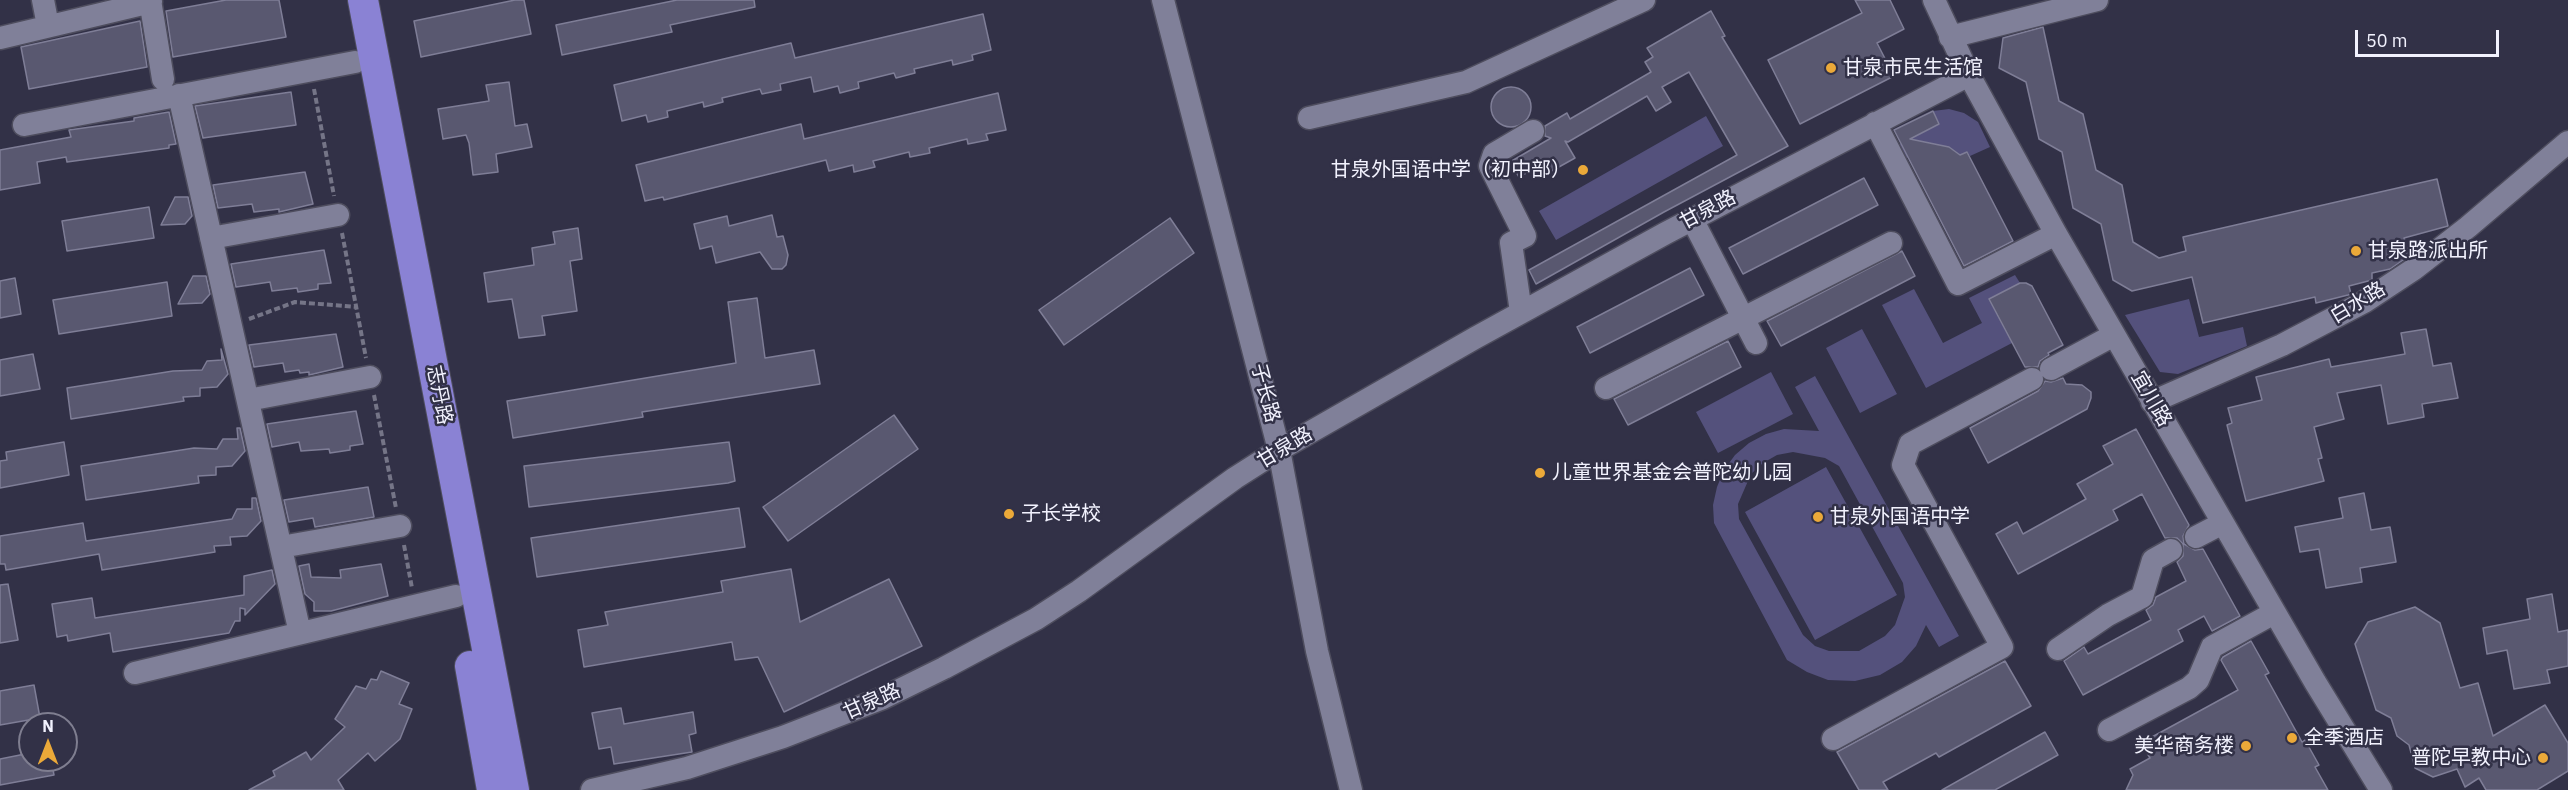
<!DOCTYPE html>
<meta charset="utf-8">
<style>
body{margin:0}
#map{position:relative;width:2568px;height:790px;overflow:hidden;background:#323147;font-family:"IBM Plex Sans",sans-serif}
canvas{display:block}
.north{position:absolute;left:18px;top:712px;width:60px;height:60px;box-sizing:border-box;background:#323147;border:2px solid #7f7e90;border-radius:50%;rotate:0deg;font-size:16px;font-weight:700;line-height:24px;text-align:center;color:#f2f2fe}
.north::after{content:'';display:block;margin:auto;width:21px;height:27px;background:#eba939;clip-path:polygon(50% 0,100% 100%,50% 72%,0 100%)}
.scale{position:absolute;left:2355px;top:30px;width:144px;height:27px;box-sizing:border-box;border:3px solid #f2f2fe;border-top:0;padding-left:8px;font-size:18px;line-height:21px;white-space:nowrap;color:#f2f2fe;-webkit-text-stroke:4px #323147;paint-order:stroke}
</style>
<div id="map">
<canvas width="2568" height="790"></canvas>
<div class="north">N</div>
<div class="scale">50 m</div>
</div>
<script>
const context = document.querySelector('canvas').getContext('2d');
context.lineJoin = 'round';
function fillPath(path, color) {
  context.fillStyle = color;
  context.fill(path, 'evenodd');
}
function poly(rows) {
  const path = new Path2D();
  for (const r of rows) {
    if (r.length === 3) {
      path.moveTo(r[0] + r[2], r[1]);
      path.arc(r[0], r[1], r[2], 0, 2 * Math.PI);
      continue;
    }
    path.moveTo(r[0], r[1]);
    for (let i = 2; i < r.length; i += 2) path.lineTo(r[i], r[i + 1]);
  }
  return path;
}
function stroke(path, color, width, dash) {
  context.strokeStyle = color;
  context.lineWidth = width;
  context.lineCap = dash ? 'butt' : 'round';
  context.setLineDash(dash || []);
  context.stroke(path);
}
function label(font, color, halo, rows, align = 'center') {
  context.font = font + ' "IBM Plex Sans","Noto Sans SC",sans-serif';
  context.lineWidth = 5;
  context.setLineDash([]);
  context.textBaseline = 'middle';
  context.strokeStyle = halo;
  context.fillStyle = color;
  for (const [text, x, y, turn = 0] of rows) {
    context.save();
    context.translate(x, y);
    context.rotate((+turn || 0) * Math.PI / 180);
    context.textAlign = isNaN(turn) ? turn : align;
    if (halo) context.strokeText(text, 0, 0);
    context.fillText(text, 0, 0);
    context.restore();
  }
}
fillPath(poly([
 [1949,109,1964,113,1978,122,1990,147,1970,156,1967,152,1959,156,1949,147,1930,146,1903,160,1896,146,1939,124,1933,111],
 [1706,116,1723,146,1556,240,1539,211],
 [2015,275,2020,283,1989,299,2012,343,1926,388,1882,305,1914,289,1943,343,1982,323,1969,298],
 [2189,299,2199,337,2243,327,2247,346,2178,374,2160,372,2125,315],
 [1862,329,1897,394,1860,413,1826,348],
 [1771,372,1793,414,1718,453,1696,412],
 [1815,376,1959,636,1939,647,1926,625,1916,646,1902,662,1880,675,1855,681,1828,680,1807,672,1787,660,1714,523,1713,505,1717,487,1724,470,1735,455,1749,443,1766,434,1784,429,1819,431,1795,387],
 [1793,452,1825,458,1839,466,1903,583,1905,597,1895,625,1885,636,1859,651,1829,651,1815,646,1803,635,1739,519,1738,504,1751,474,1763,463,1777,455],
 [1826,467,1897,595,1815,640,1745,512]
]), '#54517c');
const building = poly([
 [226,0,279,0,286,37,173,57,166,11,226,0],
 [515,0,524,0,531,34,421,57,414,21,515,0],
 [677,0,754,0,755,7,670,25,672,32,562,55,556,25,677,0],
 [1855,0,1890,0,1904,29,1877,43,1894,76,1800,124,1768,60,1862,13,1855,0],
 [1711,11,1725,36,1722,37,1788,146,1664,212,1536,284,1529,270,1737,155,1689,72,1662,87,1671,102,1656,111,1647,96,1568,142,1565,141,1575,158,1541,177,1535,168,1519,177,1510,162,1551,138,1545,136,1545,126,1567,113,1570,119,1651,72,1645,62,1653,57,1647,48,1711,11],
 [983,14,991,50,972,55,973,60,953,65,952,60,914,69,915,73,896,78,894,73,858,82,859,88,840,93,838,86,814,92,811,77,780,84,781,90,762,94,760,89,722,98,723,102,704,107,703,102,667,111,668,117,648,122,646,115,622,121,614,85,791,43,795,58,983,14],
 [140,21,147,67,29,89,21,47,140,21],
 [2043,27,2059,101,2083,114,2096,170,2122,185,2133,242,2159,258,2186,251,2183,237,2437,179,2448,226,2404,238,2409,256,2406,258,2390,269,2372,273,2372,280,2349,286,2351,294,2348,295,2316,303,2315,297,2203,323,2192,277,2132,291,2113,280,2101,224,2073,208,2062,152,2039,139,2026,82,1999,68,2003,38,2043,27],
 [509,82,515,126,527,124,532,147,496,154,498,172,473,175,469,143,466,135,443,139,438,109,489,101,486,85,509,82],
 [1511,107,20],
 [291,92,296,125,203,138,195,106,291,92],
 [998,93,1006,130,986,134,988,140,968,144,967,139,929,148,930,153,910,157,909,152,873,161,875,167,854,172,853,165,829,171,826,160,664,200,663,197,645,201,636,165,801,124,804,139,998,93],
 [1933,111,1939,124,1910,139,1949,147,1960,155,1967,152,2013,241,1964,266,1894,130,1933,111],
 [169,112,176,144,169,145,169,148,67,162,66,157,37,162,40,183,0,190,0,150,71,137,69,130,134,121,134,118,169,112],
 [305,172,313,204,279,212,279,209,254,212,252,204,218,208,213,185,305,172],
 [1864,178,1878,205,1743,274,1729,248,1864,178],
 [175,197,188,197,192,216,185,224,161,225,175,197],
 [149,207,154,238,67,251,62,221,149,207],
 [772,215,777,237,783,236,788,255,786,265,782,269,772,269,760,252,716,263,712,246,700,249,694,224,727,216,729,226,772,215],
 [1170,218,1194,253,1064,345,1039,310,1170,218],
 [578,228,582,259,570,261,577,311,542,316,545,335,519,338,512,299,488,302,484,273,534,265,532,248,555,244,553,232,578,228],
 [324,250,331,283,318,284,318,289,298,292,297,288,272,291,270,282,236,287,231,264,324,250],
 [1902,251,1915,276,1781,346,1767,321,1902,251],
 [1690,268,1704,295,1590,353,1577,327,1690,268],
 [193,276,206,276,210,294,202,303,178,304,193,276],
 [15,278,21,314,0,318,0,281,15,278],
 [167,282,172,316,59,334,53,300,167,282],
 [2020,283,2026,283,2032,286,2063,345,2048,353,2049,355,2040,361,2038,367,2025,367,1989,299,2020,283],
 [757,298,765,358,814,350,820,384,642,412,643,417,513,438,507,401,736,363,728,302,757,298],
 [2426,329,2433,366,2451,363,2458,398,2422,404,2424,417,2388,424,2381,385,2337,393,2344,419,2314,427,2322,458,2318,459,2324,481,2246,501,2227,425,2232,423,2228,408,2262,400,2256,377,2329,359,2331,367,2405,354,2401,333,2426,329],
 [336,334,343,367,309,375,309,372,300,373,299,370,285,372,283,363,254,367,249,345,336,334],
 [1728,341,1741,367,1628,425,1614,399,1728,341],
 [221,349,228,374,217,387,200,388,200,396,183,397,184,401,71,419,67,388,173,371,202,370,207,361,222,360,221,349],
 [33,354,40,389,0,396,0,360,33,354],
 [2063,378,2066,384,2082,385,2091,392,2091,398,2087,409,1988,463,1970,428,2038,391,2045,381,2051,382,2063,378],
 [356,411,363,444,350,446,350,450,330,453,329,449,301,451,299,442,272,447,267,424,356,411],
 [894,415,918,449,788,541,763,507,894,415],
 [237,428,240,428,245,451,232,466,216,467,216,475,198,476,199,483,86,500,81,466,194,448,217,449,223,439,238,439,237,428],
 [2136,429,2189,525,2183,536,2184,544,2195,550,2203,549,2240,616,2212,631,2204,616,2178,630,2183,641,2083,695,2064,661,2084,647,2088,654,2151,620,2146,610,2153,605,2156,597,2186,581,2177,562,2183,556,2183,544,2177,538,2165,538,2142,494,2113,510,2118,520,2018,574,1996,534,2017,522,2023,534,2086,499,2077,484,2113,464,2103,446,2136,429],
 [64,442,69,475,0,488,0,461,7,460,6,452,64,442],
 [729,442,735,481,728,483,529,507,524,466,729,442],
 [368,487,374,517,315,527,313,518,289,522,284,500,368,487],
 [2364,493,2371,530,2390,527,2396,562,2360,568,2362,582,2326,588,2319,549,2300,552,2295,527,2343,518,2339,498,2364,493],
 [252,498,256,498,261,521,247,536,230,537,231,545,214,546,215,552,102,570,99,554,6,570,5,564,0,564,0,536,83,523,86,541,232,519,237,509,252,509,252,498],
 [739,508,745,547,537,577,531,538,739,508],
 [309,564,311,577,341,578,340,570,381,564,388,596,331,611,314,611,314,602,305,594,299,566,309,564],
 [791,569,800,622,889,579,922,646,784,712,758,657,735,660,732,642,584,667,578,630,608,625,605,612,723,592,721,581,791,569],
 [272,570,275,584,245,615,245,609,240,608,240,621,235,621,229,633,113,652,110,633,68,641,67,635,57,637,52,604,92,598,95,618,244,595,244,576,272,570],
 [8,584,18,640,0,643,0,585,8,584],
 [2552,594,2558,632,2568,630,2568,666,2547,670,2550,683,2514,689,2507,650,2487,654,2483,628,2530,619,2527,599,2552,594],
 [2415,607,2440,623,2460,688,2478,683,2493,736,2545,705,2568,743,2568,771,2537,790,2486,790,2479,778,2465,787,2457,769,2433,777,2415,768,2409,745,2397,736,2391,718,2376,710,2355,644,2368,622,2415,607],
 [2251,641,2269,673,2265,675,2302,742,2305,740,2319,765,2315,767,2328,790,2126,790,2133,775,2130,769,2150,758,2141,743,2238,690,2221,660,2223,657,2251,641],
 [2005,661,2031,706,1939,757,1936,753,1883,782,1888,790,1859,790,1837,752,2005,661],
 [381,671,409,683,399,704,412,709,400,739,375,761,368,753,338,780,344,790,249,790,275,776,273,771,306,752,311,760,345,727,335,719,356,686,366,689,371,679,377,680,381,671],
 [34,685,40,718,0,725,0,691,34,685],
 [621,708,624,724,693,712,696,733,689,735,692,752,614,764,611,747,599,749,592,713,621,708],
 [2045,732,2058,755,1995,790,1942,790,2045,732],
 [30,753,30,760,51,760,54,775,0,785,0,759,30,753]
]);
fillPath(building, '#595870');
stroke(building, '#7f7e97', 1.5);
const minor = poly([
 [43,0,48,26],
 [150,0,163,79],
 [1163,0,1279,450,1317,651,1351,790],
 [1934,0,1969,75,2056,234,2315,682,2381,790],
 [1950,37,2097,0],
 [0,38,151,2],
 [179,95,300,633],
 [1309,118,1466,82,1644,0],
 [1875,123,1958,284,2056,234],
 [24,125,355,62],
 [1692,219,1756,343],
 [211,238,338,215],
 [1521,312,1511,243,1525,236,1490,166,1494,154,1533,131],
 [2051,369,2114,335],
 [1606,388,1891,243],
 [248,400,370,377],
 [2152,402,2282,345,2364,302,2414,269,2468,227,2568,142],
 [2196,537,2223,523],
 [281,547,400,526],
 [2058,649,2108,615,2142,597,2153,560,2171,550],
 [135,673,456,596],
 [2109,730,2189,688,2198,680,2212,647,2274,613],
 [1833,739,2002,647,1903,465,1910,444,2032,379],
 [592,790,687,768,783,737,883,698,944,668,1036,619,1079,591,1235,478,1279,450,1475,338,1666,233,1969,75]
]);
const major = poly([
 [363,0,514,790],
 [470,666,492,790]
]);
stroke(minor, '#4e4d5e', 25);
stroke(major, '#4e4d5e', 32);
stroke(poly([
 [314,89,334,196],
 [342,233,366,358],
 [249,319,295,302,356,307],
 [374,395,396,508],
 [404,545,412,588]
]), '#757587', 4, [6, 3]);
stroke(minor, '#808099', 22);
stroke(major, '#8a82d4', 30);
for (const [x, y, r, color] of [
 [1831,68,6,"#eba939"],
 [1583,170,6,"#eba939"],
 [2356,251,6,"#eba939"],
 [1540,473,6,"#eba939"],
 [1009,514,6,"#eba939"],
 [1818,517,6,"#eba939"],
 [2292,738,6,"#eba939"],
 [2246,746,6,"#eba939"],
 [2543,758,6,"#eba939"]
]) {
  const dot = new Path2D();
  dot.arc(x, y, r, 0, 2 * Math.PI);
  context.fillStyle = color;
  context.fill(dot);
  stroke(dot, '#323147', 2);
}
label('20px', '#f2f2fe', '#323147', [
 ["甘泉市民生活馆",1843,68],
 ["甘泉外国语中学（初中部）",1571,170,"right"],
 ["甘泉路派出所",2368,251],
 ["儿童世界基金会普陀幼儿园",1552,473],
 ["子长学校",1021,514],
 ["甘泉外国语中学",1830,517],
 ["全季酒店",2304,738],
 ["美华商务楼",2234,746,"right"],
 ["普陀早教中心",2531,758,"right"]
], 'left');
label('20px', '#f2f2fe', '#323147', [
 ["甘泉路",1708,210,-28],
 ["白水路",2358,303,-31],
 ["子长路",1265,393,75],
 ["志丹路",439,395,79],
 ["宜川路",2151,399,60],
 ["甘泉路",1285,448,-31],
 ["甘泉路",872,702,-24]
]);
</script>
